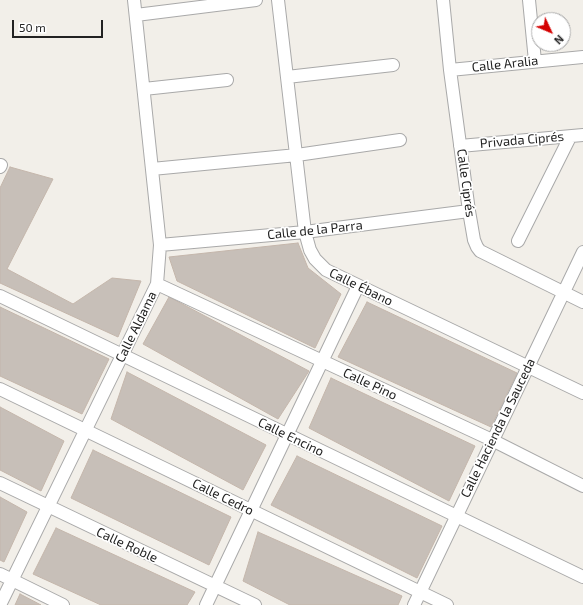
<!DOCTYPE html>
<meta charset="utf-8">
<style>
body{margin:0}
#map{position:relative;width:583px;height:605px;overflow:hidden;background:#f2efe9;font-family:"Exo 2",sans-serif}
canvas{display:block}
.north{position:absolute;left:531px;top:12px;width:40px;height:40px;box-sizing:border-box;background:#fff;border:1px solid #a7a7a7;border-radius:50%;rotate:134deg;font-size:11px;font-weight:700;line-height:16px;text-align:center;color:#222}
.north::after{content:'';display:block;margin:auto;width:14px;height:18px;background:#d40000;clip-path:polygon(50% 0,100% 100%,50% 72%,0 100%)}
.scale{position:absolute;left:12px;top:20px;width:91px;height:18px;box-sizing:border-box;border:2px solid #222;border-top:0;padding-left:5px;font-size:12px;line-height:14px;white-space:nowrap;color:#222;-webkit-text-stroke:3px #fff;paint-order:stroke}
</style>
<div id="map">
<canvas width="583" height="605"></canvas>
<div class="north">N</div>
<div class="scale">50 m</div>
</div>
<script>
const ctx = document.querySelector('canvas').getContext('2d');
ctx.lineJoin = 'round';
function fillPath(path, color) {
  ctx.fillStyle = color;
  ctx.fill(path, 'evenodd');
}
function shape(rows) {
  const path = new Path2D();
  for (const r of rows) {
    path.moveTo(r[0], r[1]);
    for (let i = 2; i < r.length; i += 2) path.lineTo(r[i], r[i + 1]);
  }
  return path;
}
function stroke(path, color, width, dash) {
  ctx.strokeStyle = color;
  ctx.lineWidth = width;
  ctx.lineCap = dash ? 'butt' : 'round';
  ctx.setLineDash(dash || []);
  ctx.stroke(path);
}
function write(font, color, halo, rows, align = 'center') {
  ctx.font = font + ' "Exo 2",sans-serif';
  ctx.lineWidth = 3.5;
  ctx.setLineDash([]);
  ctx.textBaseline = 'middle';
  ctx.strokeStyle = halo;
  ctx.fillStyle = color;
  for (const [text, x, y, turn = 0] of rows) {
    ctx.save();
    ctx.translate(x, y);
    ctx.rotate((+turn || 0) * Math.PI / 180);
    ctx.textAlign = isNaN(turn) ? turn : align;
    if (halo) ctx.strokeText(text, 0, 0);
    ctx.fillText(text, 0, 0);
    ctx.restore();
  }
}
const building = shape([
 [10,167,53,179,7,269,73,304,112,278,141,281,118,337,0,283,0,188,10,167],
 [298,243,308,268,341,294,315,348,177,281,169,257,298,243],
 [169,297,309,371,278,419,143,344,169,297],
 [367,302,517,373,491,427,338,357,367,302],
 [0,307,109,359,82,414,0,376,0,307],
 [127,372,266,445,243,490,111,419,127,372],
 [331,378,475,446,449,501,309,428,331,378],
 [0,407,64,441,41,491,0,470,0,407],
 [93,450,231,517,209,565,71,498,93,450],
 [297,456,442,526,417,578,271,505,297,456],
 [0,497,27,512,4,562,0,560,0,497],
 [56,528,195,592,187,605,101,605,33,574,56,528],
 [258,532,402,596,398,605,290,605,243,581,258,532],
 [20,594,41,605,15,605,20,594]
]);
fillPath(building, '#c7bfb8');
stroke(building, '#c4b6ab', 1);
const street = shape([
 [278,0,305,232,310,250,315,259,326,270,583,393],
 [443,0,450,70,469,211,474,240,477,247,480,251,583,302],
 [529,0,535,61],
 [136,15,256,0],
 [450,70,583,57],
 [287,77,393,65],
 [144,89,227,80],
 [460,146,583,135],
 [0,167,1,165],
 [152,169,297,155,400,140],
 [518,241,570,137],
 [160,245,305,232,469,211],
 [157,284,492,440,583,486],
 [0,296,583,577],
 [0,389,447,605],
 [0,483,255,605],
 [0,574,63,605],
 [0,605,157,284,160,245,134,0],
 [206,605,358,286],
 [414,605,583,252]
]);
stroke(street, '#a9a9a9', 14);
stroke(street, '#fff', 12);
write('13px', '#222', '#fff', [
 ["Calle Aralia",505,64,-6],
 ["Privada Ciprés",522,140,-5],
 ["Calle Ciprés",466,183,82],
 ["Calle de la Parra",315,230,-6],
 ["Calle Ébano",361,287,26],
 ["Calle Aldama",136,327,-64],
 ["Calle Pino",370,384,25],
 ["Calle Hacienda la Sauceda",498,428,-64],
 ["Calle Encino",291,437,26],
 ["Calle Cedro",223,497,26],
 ["Calle Roble",127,545,25]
]);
</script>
